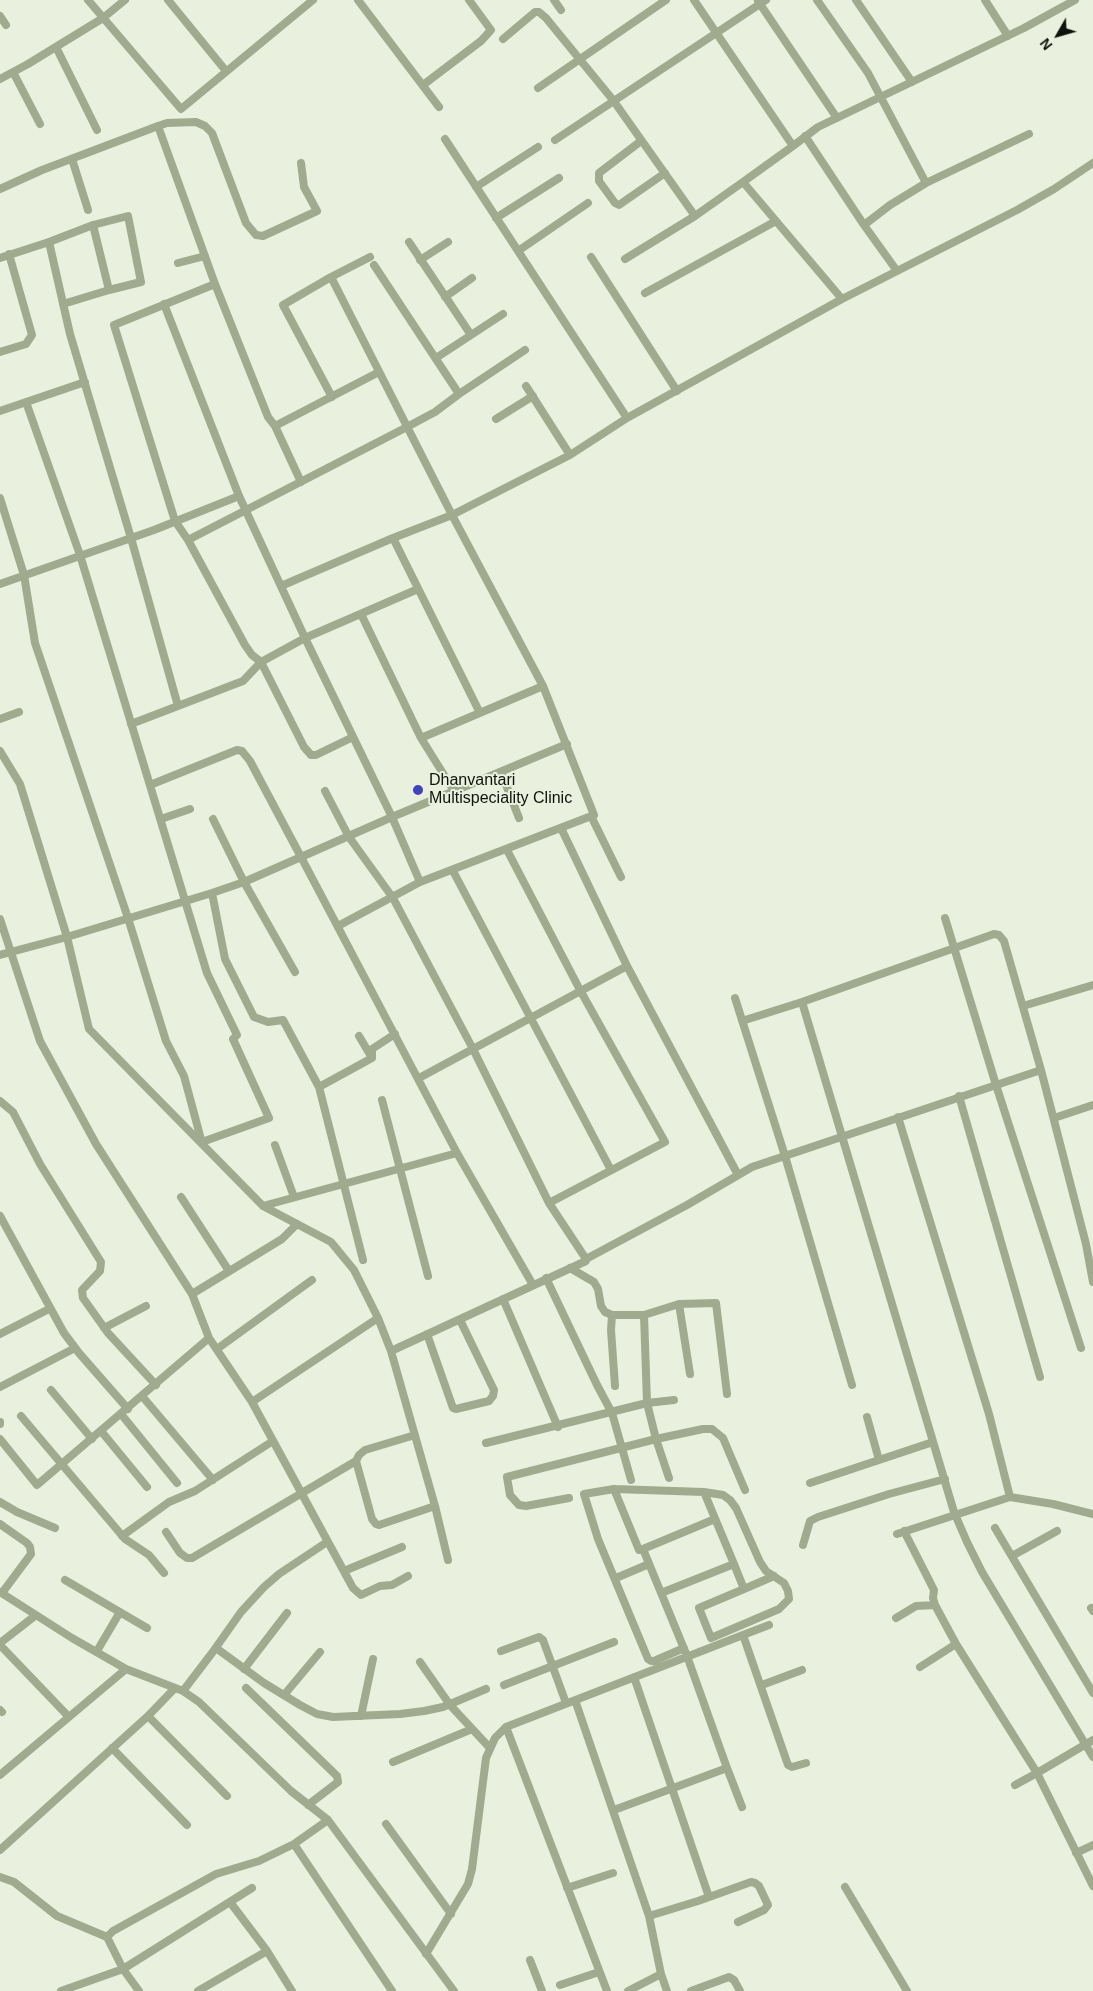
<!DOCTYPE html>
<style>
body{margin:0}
#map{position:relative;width:1093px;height:1991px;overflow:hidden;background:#e9f1de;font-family:Arial,sans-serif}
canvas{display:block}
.north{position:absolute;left:1033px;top:10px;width:50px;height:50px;-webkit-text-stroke:4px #e9f1de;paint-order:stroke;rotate:232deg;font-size:14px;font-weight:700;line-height:20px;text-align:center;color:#10120c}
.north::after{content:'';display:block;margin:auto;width:18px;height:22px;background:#10120c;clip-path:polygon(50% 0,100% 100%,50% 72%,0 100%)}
</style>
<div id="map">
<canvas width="1093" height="1991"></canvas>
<div class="north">N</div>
</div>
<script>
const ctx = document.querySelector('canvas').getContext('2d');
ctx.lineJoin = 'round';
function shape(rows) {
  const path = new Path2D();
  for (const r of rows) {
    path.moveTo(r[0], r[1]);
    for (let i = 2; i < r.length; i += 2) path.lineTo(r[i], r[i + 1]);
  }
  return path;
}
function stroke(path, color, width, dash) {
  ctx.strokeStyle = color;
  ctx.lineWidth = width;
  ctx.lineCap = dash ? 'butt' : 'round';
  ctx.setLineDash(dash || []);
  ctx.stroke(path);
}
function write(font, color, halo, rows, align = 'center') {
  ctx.font = font + ' Arial,sans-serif';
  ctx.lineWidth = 4;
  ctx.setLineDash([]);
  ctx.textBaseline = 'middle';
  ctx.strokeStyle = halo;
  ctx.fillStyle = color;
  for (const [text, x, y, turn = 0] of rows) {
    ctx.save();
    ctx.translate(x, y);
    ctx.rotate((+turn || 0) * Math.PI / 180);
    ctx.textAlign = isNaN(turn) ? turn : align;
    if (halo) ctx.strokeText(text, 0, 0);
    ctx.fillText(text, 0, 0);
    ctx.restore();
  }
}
stroke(shape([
 [88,0,181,109,313,0],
 [168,0,226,71],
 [358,0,439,107],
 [554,0,561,10],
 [817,0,868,73,926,183],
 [856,0,912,82],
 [985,0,1008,36],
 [758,1,837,118],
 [0,16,6,25],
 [503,39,535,12,539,12,546,18,613,100,695,216],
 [56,47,97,130],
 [13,72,40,124],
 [0,79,28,64,103,18,125,0],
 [423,85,481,41,491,30,469,0],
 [538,88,666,0],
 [158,126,215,284,268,417,275,426,301,482],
 [805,136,864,225,897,271],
 [445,139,627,418],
 [555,140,766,0],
 [641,141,599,173,599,181,615,203,619,205,665,173],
 [793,146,818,127,1024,28,1075,0],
 [72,159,88,210],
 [476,187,538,147],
 [0,189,42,170,158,126,167,123,196,122,205,126,212,133,246,223,256,235,263,236,317,211,304,187,301,163],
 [496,218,559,178],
 [864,225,890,205,926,183,1029,134],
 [49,242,70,334,131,538,178,706],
 [409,242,471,335],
 [518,251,588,203],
 [591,257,677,391],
 [0,258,49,242,93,225,128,216,141,282,109,290,93,225],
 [625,259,695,216,743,182],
 [420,260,448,242],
 [178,263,205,256],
 [331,277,452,515,543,686,594,815,420,882,338,926],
 [645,293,776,221],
 [445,297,472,278],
 [842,299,1017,210,1054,189,1093,163],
 [63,304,109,290],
 [164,304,239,496,305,638,392,817,420,882],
 [0,352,26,344,32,335,9,254],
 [436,358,503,314],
 [526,386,570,455],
 [459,394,525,350],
 [332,397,283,305,331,277,370,257],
 [26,402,80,555,207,973,237,1035,233,1039,269,1118,202,1142],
 [0,411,85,382],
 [496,419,533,396],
 [275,426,379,372],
 [0,498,24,575,35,643,128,918,166,1041,184,1076,202,1143],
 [393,538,480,713],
 [188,540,175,521,114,325,215,284],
 [0,584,154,530,239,496],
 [281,586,393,538,452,515,570,455,627,418,842,299,743,182,793,146,694,0],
 [361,614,421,738,454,791],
 [0,719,19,712],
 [131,724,243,681,261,662,252,655,245,645,188,540,407,427,435,412,459,394,374,265],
 [353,737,316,755,311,755,304,747,261,662,305,638,418,589],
 [421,738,543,686],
 [0,751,20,784,67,937,89,1029,263,1206,331,1242,354,1270,378,1318,391,1351,435,1506,448,1560],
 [501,772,519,818],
 [150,785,237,750,242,751,250,761,301,857,392,817,567,744],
 [325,791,349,837,393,898,473,1049,549,1203,586,1259],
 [591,816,621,877],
 [161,819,190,809],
 [507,850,580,990,665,1142,549,1203],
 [453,871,611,1170],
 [212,893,244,882,213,819],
 [945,918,996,1085,1081,1348],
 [0,919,40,1041,96,1144,192,1294,209,1338,252,1402,353,1588,361,1595,380,1586,392,1585,408,1576],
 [0,955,67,937,212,893,225,959,254,1017,268,1022,283,1020,319,1087,363,1260],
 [627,966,738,1175],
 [295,972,244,882,301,857,457,1153,533,1285],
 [735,998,785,1156,852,1385],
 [802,1002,954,1512,967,1542,982,1572,1093,1757],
 [1023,1006,1093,985],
 [742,1021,802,1002,994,934,999,935,1004,941,1041,1070],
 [359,1036,372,1058],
 [419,1078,627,966,561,828],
 [319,1087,372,1058,372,1049,395,1034],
 [959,1096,1040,1377],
 [382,1100,428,1276],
 [0,1101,13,1112,40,1164,101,1262,100,1271,82,1290,83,1298,108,1333,156,1385],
 [898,1117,989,1414,1010,1497],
 [1054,1118,1093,1105],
 [275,1145,294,1197],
 [181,1197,229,1271],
 [263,1206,457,1153],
 [0,1216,64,1333,79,1353,128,1409],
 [570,1268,594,1282,598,1289,601,1306,605,1312,612,1315,644,1315,679,1304,716,1303,727,1394],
 [546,1278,597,1385,612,1413,631,1480],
 [192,1294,282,1239,297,1224],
 [503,1299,558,1427],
 [679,1304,690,1374],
 [612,1315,611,1330,615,1386],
 [644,1315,647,1403,656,1439,669,1478],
 [104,1328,146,1306],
 [0,1334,49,1309],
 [427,1334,453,1408,456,1409,489,1401,493,1396,494,1390,460,1320],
 [217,1349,312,1280],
 [391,1351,586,1261,586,1259,687,1205,752,1167,1041,1070,1086,1244,1093,1282],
 [0,1387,75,1348],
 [51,1390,92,1439],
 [142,1396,213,1480],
 [252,1402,378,1318],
 [121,1414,177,1483],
 [21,1416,125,1539,149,1555,164,1573],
 [867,1417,879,1460],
 [0,1422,0,1424],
 [101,1431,147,1487],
 [415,1435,365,1450,359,1455,356,1461,372,1519,376,1524,379,1525,435,1506],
 [0,1439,37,1485,209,1338],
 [486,1443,647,1403,674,1400],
 [810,1483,933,1442],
 [614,1489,639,1550,643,1549,687,1656,727,1768,614,1810],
 [704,1492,723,1495,730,1500,736,1508,760,1562,766,1571,784,1583,788,1591,789,1599,779,1609,711,1638,699,1608,744,1589],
 [569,1498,526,1506,519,1505,510,1495,507,1477,656,1439,703,1429,712,1429,723,1438,745,1490],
 [0,1502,17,1512,55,1528],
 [0,1524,27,1543,30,1547,31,1554,2,1593],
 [995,1528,1093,1693],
 [904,1531,934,1590,933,1598,935,1605],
 [166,1532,180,1553,187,1558,192,1558,356,1461],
 [897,1534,1010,1497,1053,1504,1093,1514],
 [122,1536,169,1502,195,1491,273,1441],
 [803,1545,810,1521,818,1517,889,1494,945,1479],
 [643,1549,715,1519],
 [1012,1556,1057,1531],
 [344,1571,402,1547],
 [616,1578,649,1564],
 [65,1580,147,1628],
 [0,1592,72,1638,126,1669,183,1691,199,1702,291,1791,328,1820,454,1991],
 [661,1593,734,1564,744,1589,774,1576],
 [1091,1608,1093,1611],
 [896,1618,916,1606,935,1605,956,1644,1037,1773,1015,1785],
 [743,1635,769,1625],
 [0,1643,36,1615],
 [0,1645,68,1716],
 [216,1648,264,1683,300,1705,317,1714,333,1717,400,1714,424,1711,443,1707,486,1689],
 [684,1648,654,1661,651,1661,648,1659,598,1539,584,1494,614,1489,704,1492,734,1564],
 [97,1651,120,1612],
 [501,1651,539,1637,543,1640,566,1703],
 [420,1662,450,1705,489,1747],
 [920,1667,956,1644],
 [244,1669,287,1613],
 [634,1677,709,1897],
 [504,1685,614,1642],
 [762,1685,802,1670],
 [246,1688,337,1776,338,1782,308,1805],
 [183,1691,212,1653,241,1612,264,1587,279,1574,327,1542],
 [284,1695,320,1652],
 [575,1700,649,1916,661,1974,667,1991],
 [0,1710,2,1712],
 [148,1716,227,1796],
 [361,1716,373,1659],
 [506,1727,607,1991],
 [1093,1740,1037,1773,1093,1886],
 [112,1748,187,1825],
 [393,1762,472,1729],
 [727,1768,742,1807],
 [0,1775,126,1669],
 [386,1824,451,1914],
 [294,1844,392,1991],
 [0,1850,148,1716,175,1688],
 [1076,1853,1093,1845],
 [0,1877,14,1882,57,1916,107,1937],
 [845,1887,907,1991],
 [567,1888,613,1873],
 [230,1902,267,1951,292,1991],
 [649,1916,698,1901,751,1882,755,1883,759,1886,768,1905,764,1910,738,1922],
 [426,1954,468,1884,472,1869,486,1758,495,1738,506,1727,743,1635,788,1765,792,1767,806,1763],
 [530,1960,542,1991],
 [560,1985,599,1972],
 [61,1991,123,1969,107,1937,113,1931,216,1874,259,1861,294,1844,328,1820],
 [139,1991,123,1969,252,1888],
 [198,1991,267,1951],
 [628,1991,661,1974],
 [691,1991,729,1977,734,1980,740,1991]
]), '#9faa8f', 8);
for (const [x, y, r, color] of [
 [418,790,6,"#4044b9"]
]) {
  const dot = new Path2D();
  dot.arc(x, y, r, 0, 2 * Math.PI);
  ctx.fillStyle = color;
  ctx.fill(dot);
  stroke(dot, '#e9f1de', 2);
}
write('16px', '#10120c', '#e9f1de', [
 ["Dhanvantari",429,781],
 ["Multispeciality Clinic",429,799]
], 'left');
</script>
